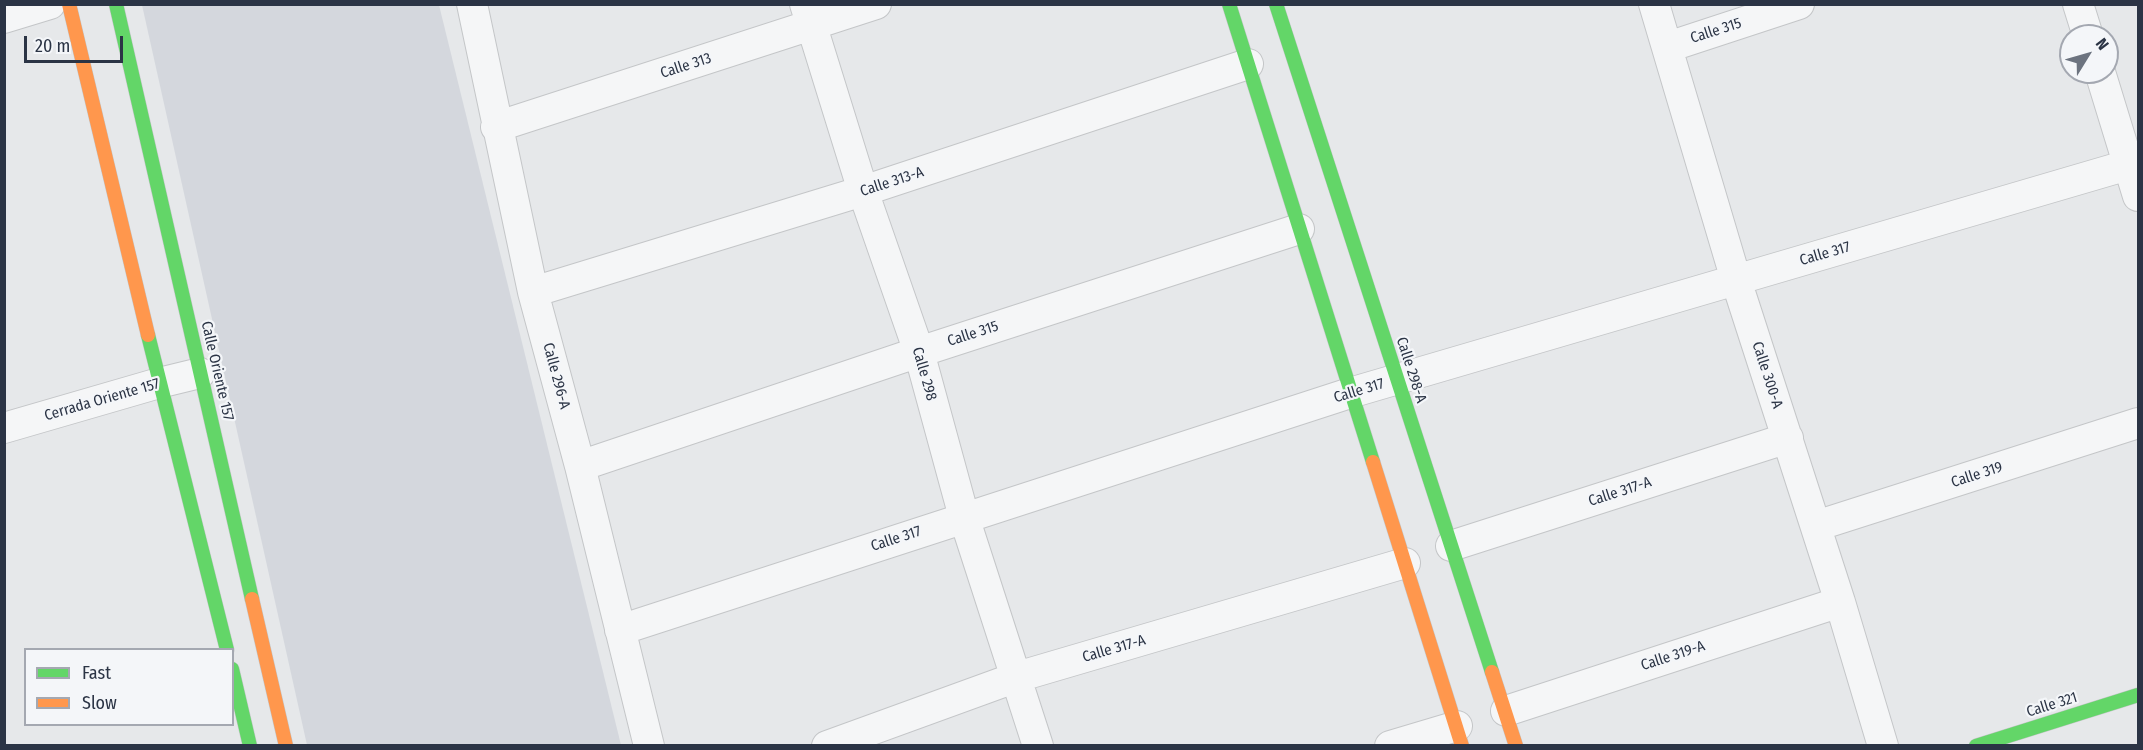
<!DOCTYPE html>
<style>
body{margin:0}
#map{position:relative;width:2143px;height:750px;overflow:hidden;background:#e6e8ea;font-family:"Fira Sans Condensed",sans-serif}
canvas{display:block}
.frame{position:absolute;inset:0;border:6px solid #2b3445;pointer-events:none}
.legend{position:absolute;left:24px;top:648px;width:210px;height:78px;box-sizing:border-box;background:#f4f6f9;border:2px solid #a4a8b1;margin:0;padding:8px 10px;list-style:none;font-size:18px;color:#2b3445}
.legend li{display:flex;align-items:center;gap:12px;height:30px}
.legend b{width:30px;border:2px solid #a4a8b1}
.north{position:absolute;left:2059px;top:24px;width:60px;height:60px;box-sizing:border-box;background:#f4f6f9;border:2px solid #a4a8b1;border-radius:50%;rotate:53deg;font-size:16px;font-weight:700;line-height:24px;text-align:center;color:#2b3445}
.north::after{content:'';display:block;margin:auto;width:21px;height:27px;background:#6c737f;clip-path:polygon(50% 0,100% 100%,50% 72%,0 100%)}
.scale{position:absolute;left:24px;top:36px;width:99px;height:27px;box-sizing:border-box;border:3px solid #2b3445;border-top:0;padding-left:8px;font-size:18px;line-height:21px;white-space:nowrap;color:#2b3445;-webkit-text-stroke:4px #f4f6f9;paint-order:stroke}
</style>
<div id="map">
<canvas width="2143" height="750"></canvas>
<div class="frame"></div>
<ul class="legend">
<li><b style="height:8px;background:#63d668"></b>Fast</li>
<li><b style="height:8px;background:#ff974d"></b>Slow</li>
</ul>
<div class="north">N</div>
<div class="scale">20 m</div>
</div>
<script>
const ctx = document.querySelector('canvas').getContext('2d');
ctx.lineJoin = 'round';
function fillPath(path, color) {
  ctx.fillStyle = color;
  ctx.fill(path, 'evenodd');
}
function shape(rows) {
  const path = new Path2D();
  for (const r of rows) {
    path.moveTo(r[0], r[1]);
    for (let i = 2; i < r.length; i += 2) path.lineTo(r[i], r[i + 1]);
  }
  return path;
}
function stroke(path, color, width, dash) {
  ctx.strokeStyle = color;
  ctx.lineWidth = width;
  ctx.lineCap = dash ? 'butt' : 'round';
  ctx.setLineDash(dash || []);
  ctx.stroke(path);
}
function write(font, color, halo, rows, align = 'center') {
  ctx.font = font + ' "Fira Sans Condensed",sans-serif';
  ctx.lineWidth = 4.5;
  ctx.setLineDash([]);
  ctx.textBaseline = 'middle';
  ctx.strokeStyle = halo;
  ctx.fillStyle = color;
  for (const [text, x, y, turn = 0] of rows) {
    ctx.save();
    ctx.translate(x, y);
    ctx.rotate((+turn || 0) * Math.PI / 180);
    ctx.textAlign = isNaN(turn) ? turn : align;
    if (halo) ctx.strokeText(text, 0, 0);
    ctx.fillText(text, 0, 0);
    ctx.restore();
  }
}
fillPath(shape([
 [142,5,439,5,621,745,307,745]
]), '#d4d7dd');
const street = shape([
 [472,4,533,292,580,466,649,746],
 [805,4,863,191,919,352,964,517,1038,746],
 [1654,4,1736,280,1840,602,1883,746],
 [2078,4,2088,36],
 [4,18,50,4],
 [1668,47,1799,4],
 [2100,72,2138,196],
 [496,127,876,4],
 [533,292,863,191,1248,64],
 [4,428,159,383,200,373],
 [580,466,919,352,1299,229],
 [1816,526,2138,423],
 [1451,546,1788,438],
 [620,630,1350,393,2138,162],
 [1506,711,1840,602],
 [827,746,1017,677,1405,563],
 [1390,746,1457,726]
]);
const fast = shape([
 [116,4,252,599],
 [1229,4,1373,462],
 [1276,4,1492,672],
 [148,335,227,650],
 [232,669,250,746],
 [1976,746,2138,695]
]);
const slow = shape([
 [69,4,148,335],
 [1373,462,1462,746],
 [252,599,286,746],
 [1492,672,1516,746]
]);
stroke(street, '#c4c6c8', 32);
stroke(fast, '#c4c6c8', 15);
stroke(slow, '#c4c6c8', 15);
stroke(street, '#f5f6f7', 30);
stroke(fast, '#63d668', 14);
stroke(slow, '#ff974d', 14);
write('15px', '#2b3445', '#f4f6f9', [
 ["Calle 315",1716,31,-18],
 ["Calle 313",686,66,-18],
 ["Calle 313-A",892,182,-18],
 ["Calle 317",1825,254,-16],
 ["Calle 315",973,334,-18],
 ["Calle 298-A",1411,370,72],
 ["Calle Oriente 157",217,371,77],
 ["Calle 298",924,374,74],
 ["Calle 300-A",1767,375,72],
 ["Calle 296-A",556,376,75],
 ["Calle 317",1359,391,-17],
 ["Cerrada Oriente 157",102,400,-16],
 ["Calle 319",1977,475,-18],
 ["Calle 317-A",1620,492,-18],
 ["Calle 317",896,539,-18],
 ["Calle 317-A",1114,649,-16],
 ["Calle 319-A",1673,656,-18],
 ["Calle 321",2052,705,-17]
]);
</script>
